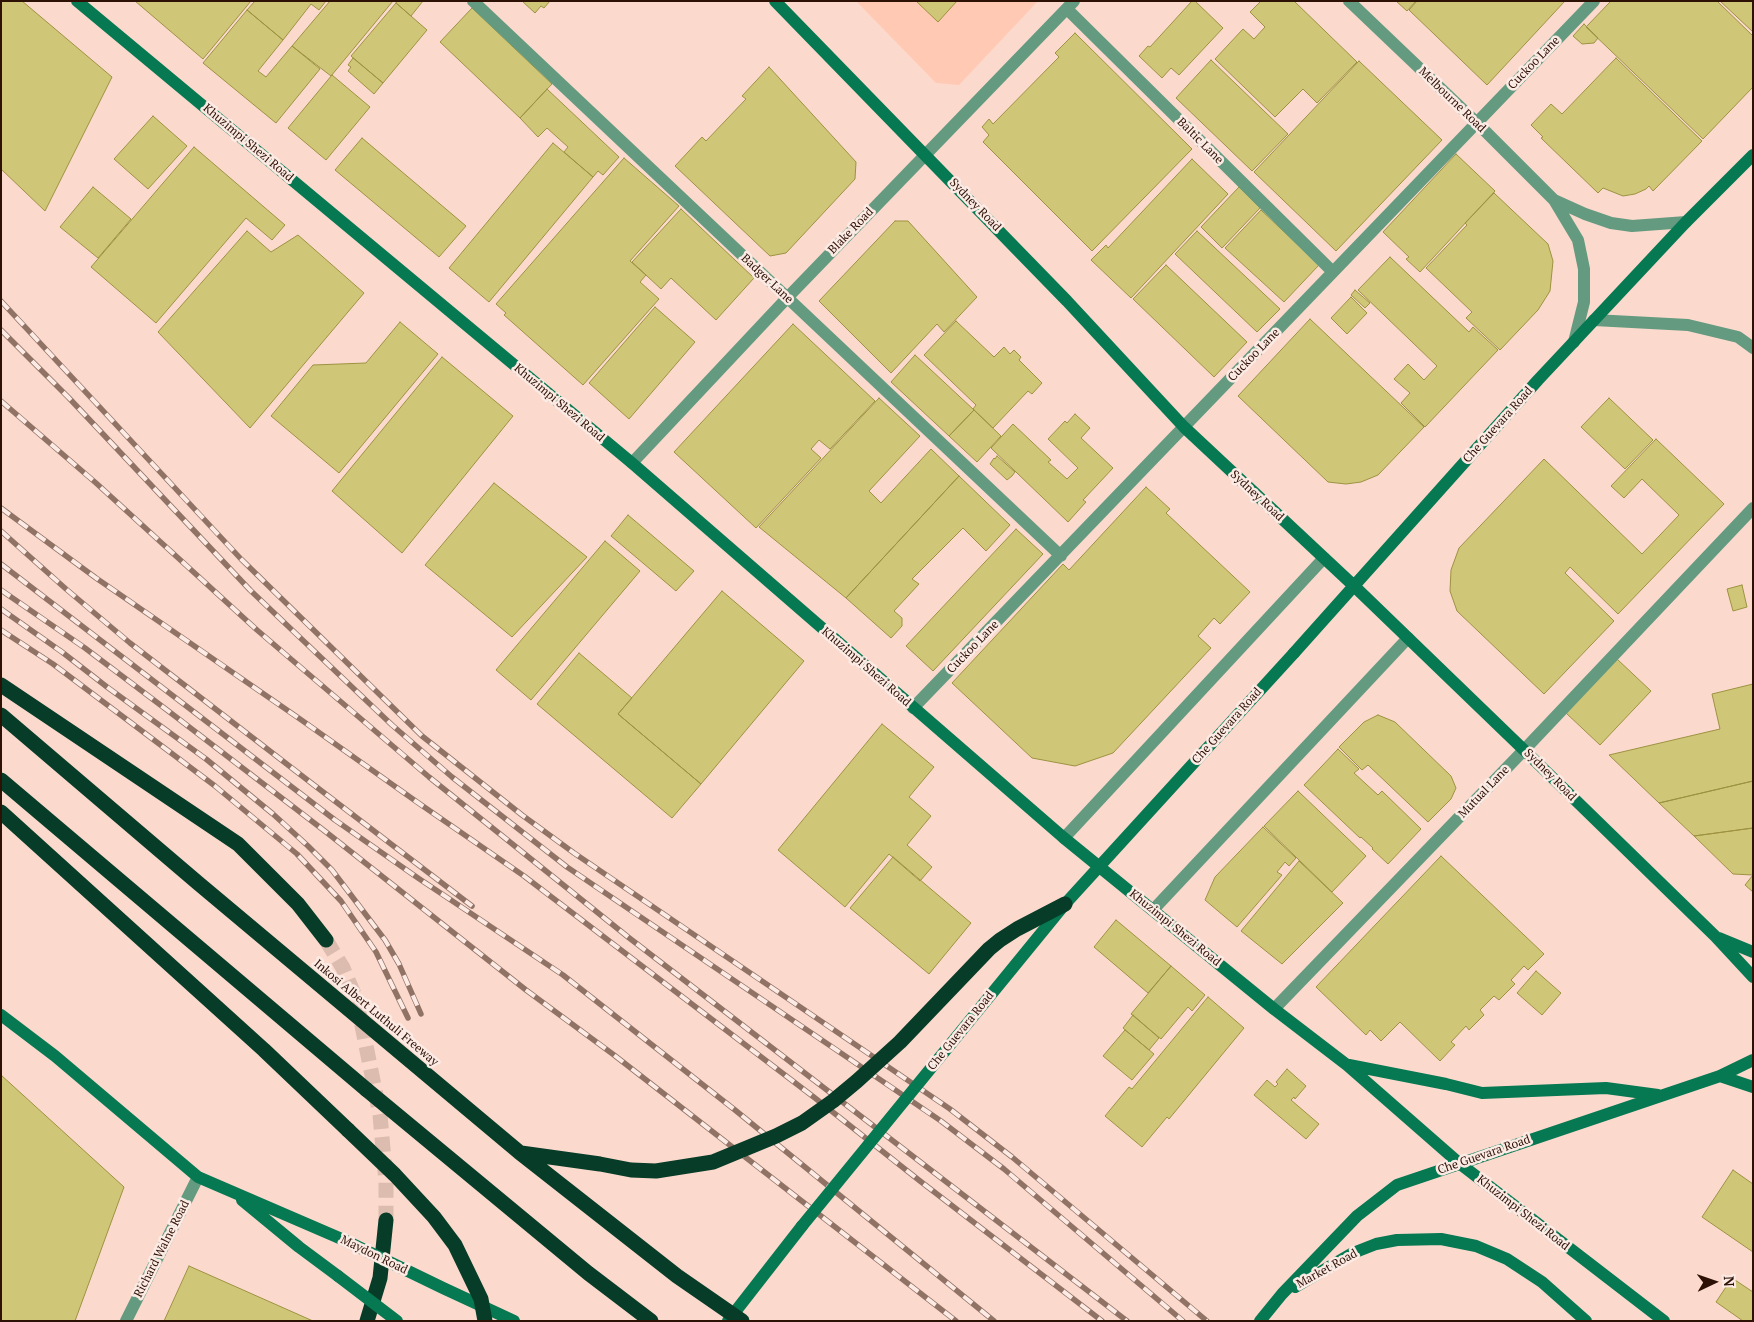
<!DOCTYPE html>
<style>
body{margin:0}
#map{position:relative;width:1754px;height:1322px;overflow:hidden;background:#fbdacd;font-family:"PT Serif",serif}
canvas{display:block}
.frame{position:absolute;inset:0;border:2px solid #2d1105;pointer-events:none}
.north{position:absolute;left:1689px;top:1257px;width:50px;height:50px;-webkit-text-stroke:4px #fcebe5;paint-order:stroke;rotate:87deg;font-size:14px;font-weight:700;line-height:20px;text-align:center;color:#2d1105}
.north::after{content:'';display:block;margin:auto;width:18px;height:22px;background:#2d1105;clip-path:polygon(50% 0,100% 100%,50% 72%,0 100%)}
</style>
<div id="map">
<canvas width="1754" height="1322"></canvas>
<div class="frame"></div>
<div class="north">N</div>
</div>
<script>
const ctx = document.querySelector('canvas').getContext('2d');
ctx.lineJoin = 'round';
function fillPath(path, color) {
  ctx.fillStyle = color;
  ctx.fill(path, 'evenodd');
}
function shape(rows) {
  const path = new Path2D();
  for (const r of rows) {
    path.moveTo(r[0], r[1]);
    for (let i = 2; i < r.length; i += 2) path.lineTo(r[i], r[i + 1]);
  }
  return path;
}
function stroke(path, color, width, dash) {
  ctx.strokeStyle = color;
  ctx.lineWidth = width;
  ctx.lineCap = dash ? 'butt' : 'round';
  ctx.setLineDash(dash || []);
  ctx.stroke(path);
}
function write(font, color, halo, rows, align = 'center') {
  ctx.font = font + ' "PT Serif",serif';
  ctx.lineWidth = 5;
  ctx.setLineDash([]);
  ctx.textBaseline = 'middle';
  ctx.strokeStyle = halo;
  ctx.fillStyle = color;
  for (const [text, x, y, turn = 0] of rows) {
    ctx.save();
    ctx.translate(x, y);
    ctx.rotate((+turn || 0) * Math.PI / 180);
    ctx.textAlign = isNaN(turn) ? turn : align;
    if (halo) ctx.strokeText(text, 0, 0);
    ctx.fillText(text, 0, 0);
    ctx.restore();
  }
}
fillPath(shape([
 [856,1,1038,1,959,85,936,83]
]), '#ffc9b4');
const building = shape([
 [1,1,22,1,112,77,45,211,1,169,1,1],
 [135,1,251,1,203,59,135,1],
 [255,1,326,1,319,10,311,4,283,40,247,10,255,1],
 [330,1,393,1,331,76,292,46,330,1],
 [397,1,423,1,411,16,396,3,397,1],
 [522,1,550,1,544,8,541,6,535,13,522,1],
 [916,1,957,1,938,22,916,1],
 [1192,1,1195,1,1223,28,1179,75,1171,68,1162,78,1139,56,1148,46,1150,47,1192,1],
 [1261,1,1294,1,1357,62,1317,103,1303,89,1275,117,1215,59,1243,29,1254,39,1265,27,1250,12,1261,1],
 [1396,1,1416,1,1407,11,1396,1],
 [1417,1,1565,1,1487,85,1409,10,1417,1],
 [1611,1,1717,1,1753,36,1753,87,1703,139,1586,27,1611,1],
 [1720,1,1753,1,1753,32,1720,1],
 [396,3,427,30,383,83,351,56,396,3],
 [472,8,552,84,520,118,440,42,472,8],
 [247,10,283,40,258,71,266,77,292,46,320,69,276,123,203,63,247,10],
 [1584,24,1598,38,1594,43,1582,44,1573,36,1584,24],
 [1075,33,1192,149,1092,251,983,142,989,135,982,127,989,119,993,124,1059,57,1055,53,1075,33],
 [353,58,383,83,374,94,348,71,351,67,348,65,353,58],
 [1616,58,1702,141,1653,191,1649,186,1646,189,1635,194,1623,196,1603,188,1598,193,1541,138,1543,137,1531,125,1551,104,1562,114,1616,58],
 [1211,60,1288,134,1252,171,1176,98,1211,60],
 [1359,61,1442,140,1336,251,1254,172,1359,61],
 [769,67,856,162,855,179,786,253,770,256,675,166,702,137,706,141,746,99,742,96,769,67],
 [332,75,370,107,326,160,288,128,332,75],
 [547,89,619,157,603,175,598,171,593,177,564,152,568,147,547,128,538,137,520,118,547,89],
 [153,116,187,146,148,189,114,159,153,116],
 [362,138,466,226,439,257,335,170,362,138],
 [553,143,593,177,489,302,449,268,553,143],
 [194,147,285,225,272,240,246,218,156,323,91,267,194,147],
 [1456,154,1495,191,1420,272,1406,259,1409,257,1383,232,1456,154],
 [624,158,679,206,630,261,646,275,640,282,659,299,583,385,504,315,506,313,496,304,624,158],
 [1192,159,1228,194,1131,298,1091,260,1106,245,1108,248,1192,159],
 [93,187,131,219,98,258,60,227,93,187],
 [1239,187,1260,208,1222,248,1201,227,1239,187],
 [1494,193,1548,244,1553,261,1550,291,1538,310,1500,350,1466,318,1472,312,1426,268,1467,225,1465,223,1494,193],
 [681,209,754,278,716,320,671,278,661,289,632,262,681,209],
 [1261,210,1319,265,1284,302,1225,248,1261,210],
 [895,221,908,221,977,297,944,332,937,324,891,373,819,301,895,221],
 [247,231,271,252,298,235,364,293,250,428,158,332,247,231],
 [1197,231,1280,309,1257,332,1175,254,1197,231],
 [1390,257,1469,332,1473,327,1498,350,1425,427,1401,403,1410,393,1394,379,1408,364,1424,380,1437,366,1358,290,1390,257],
 [1166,265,1247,342,1214,377,1133,299,1166,265],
 [1355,290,1370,303,1365,308,1351,295,1355,290],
 [1351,297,1367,313,1347,334,1331,318,1351,297],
 [655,307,695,342,629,419,589,383,655,307],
 [1310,319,1424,427,1378,475,1361,482,1346,484,1328,482,1238,396,1310,319],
 [956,321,994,357,1004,347,1010,354,1014,350,1021,357,1019,360,1042,383,1032,394,1028,391,993,428,973,409,976,405,924,355,956,321],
 [400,322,438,354,339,473,271,416,313,365,366,363,400,322],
 [793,324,875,401,830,449,819,440,811,449,821,458,756,528,674,452,793,324],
 [915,355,974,410,949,436,891,382,915,355],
 [442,357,513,416,402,553,332,491,442,357],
 [879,398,920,436,869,491,881,503,931,449,959,476,846,598,759,527,879,398],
 [1609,398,1653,440,1625,469,1581,427,1609,398],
 [974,410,1001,436,977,462,949,436,974,410],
 [1075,414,1090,428,1081,438,1113,468,1083,500,1086,502,1068,522,991,448,1013,424,1051,460,1048,462,1067,479,1078,468,1048,439,1065,421,1067,423,1075,414],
 [1656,439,1724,504,1618,614,1570,567,1565,573,1614,621,1544,694,1457,611,1450,591,1451,570,1459,548,1544,459,1642,554,1679,515,1642,479,1624,498,1611,486,1656,439],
 [997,456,1015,472,1012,476,1007,480,990,464,994,458,995,459,997,456],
 [959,476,1010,525,986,551,963,528,912,579,919,584,894,611,902,618,902,626,891,638,846,598,959,476],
 [494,483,587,557,512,637,425,565,494,483],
 [1146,487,1170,509,1166,513,1250,592,1220,624,1214,618,1198,636,1211,648,1113,753,1075,766,1032,758,952,683,1063,564,1069,570,1146,487],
 [628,515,694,571,676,591,611,536,628,515],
 [1016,529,1043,554,933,671,906,646,1016,529],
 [605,541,640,571,531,700,496,670,605,541],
 [1742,585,1747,607,1733,611,1727,589,1742,585],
 [722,591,804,661,701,784,618,714,722,591],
 [579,653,632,698,618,714,701,784,672,818,537,704,579,653],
 [1617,659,1651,691,1600,745,1566,713,1617,659],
 [1753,684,1753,781,1659,803,1609,755,1720,729,1712,694,1753,684],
 [1378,715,1395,722,1451,776,1456,788,1451,799,1428,822,1368,765,1362,770,1339,747,1364,722,1378,715],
 [882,724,934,767,909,797,931,816,907,845,932,867,920,881,889,854,845,907,778,850,882,724],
 [1338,749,1359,769,1354,773,1378,795,1382,791,1421,829,1388,864,1372,849,1373,848,1361,837,1360,838,1304,785,1338,749],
 [1753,781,1753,828,1694,836,1659,803,1753,781],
 [1298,791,1366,856,1332,892,1264,826,1298,791],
 [1263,827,1296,858,1289,866,1285,862,1277,872,1282,875,1237,927,1205,900,1215,877,1263,827],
 [1753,828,1753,875,1733,874,1694,836,1753,828],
 [1441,856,1544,954,1528,970,1524,966,1511,980,1515,984,1499,1000,1494,996,1480,1010,1484,1015,1469,1030,1466,1026,1451,1042,1455,1045,1440,1061,1400,1022,1381,1041,1370,1030,1366,1035,1316,987,1441,856],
 [893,857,971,923,929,974,850,908,893,857],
 [1299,861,1343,903,1282,964,1241,931,1299,861],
 [1753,875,1753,892,1745,885,1753,875],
 [1116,920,1171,966,1148,993,1094,947,1116,920],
 [1171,966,1205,995,1192,1011,1188,1007,1161,1039,1131,1014,1171,966],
 [1536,971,1561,993,1542,1015,1517,993,1536,971],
 [1208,997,1244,1028,1169,1119,1167,1117,1142,1147,1105,1116,1129,1087,1132,1089,1208,997],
 [1133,1015,1159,1038,1149,1050,1123,1028,1133,1015],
 [1125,1030,1154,1054,1132,1080,1103,1056,1125,1030],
 [1287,1069,1306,1086,1295,1099,1294,1097,1291,1100,1319,1124,1306,1139,1254,1095,1267,1080,1275,1087,1278,1084,1276,1082,1287,1069],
 [1,1075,124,1187,75,1321,1,1321,1,1075],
 [1733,1170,1753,1184,1753,1252,1702,1217,1733,1170],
 [189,1266,313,1321,164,1321,189,1266],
 [1732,1278,1753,1292,1753,1321,1743,1321,1716,1302,1732,1278]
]);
fillPath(building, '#d0c677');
stroke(building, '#9c9241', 1);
stroke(shape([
 [326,940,343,968,357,1001,380,1115,386,1182,386,1220]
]), '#dcbcaf', 15, [15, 8]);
stroke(shape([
 [473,1,1061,556],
 [1349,1,1477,123,1554,200,1578,240,1584,269,1584,302,1574,342],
 [1067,9,1333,272],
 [1554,200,1585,214,1611,223,1632,226,1686,222],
 [1594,320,1688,325,1738,337,1753,348],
 [632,463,787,298,1074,1],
 [913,708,1594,1],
 [1064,838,1324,558],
 [1153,910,1408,638],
 [1274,1009,1524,750,1753,508],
 [126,1321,198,1177]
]), '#649b80', 12);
stroke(shape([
 [77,1,632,463,1064,838,1274,1009,1347,1065,1459,1163,1664,1321],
 [775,1,1067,301,1184,427,1353,585,1524,750,1715,936,1753,977],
 [1294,653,1538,380,1686,222,1753,155],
 [1719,938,1753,952],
 [1,1015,55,1056,198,1177,344,1240],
 [1349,1065,1446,1084,1482,1093,1606,1088,1658,1095],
 [1720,1076,1753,1087],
 [242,1200,299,1247,338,1276],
 [1295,1287,1353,1253,1376,1244,1397,1240,1441,1239,1476,1246,1507,1259,1542,1282,1586,1321],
 [728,1321,802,1226],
 [1260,1321,1282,1294,1357,1216,1397,1185,1720,1076,1753,1060]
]), '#067852', 12);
stroke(shape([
 [1,685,238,844,298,904,326,940],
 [1,780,367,1090],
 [1,812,264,1050,348,1130],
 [367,1321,380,1278,386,1220]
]), '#073c28', 15);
const rail = shape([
 [1,301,241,559,422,736,522,815,574,853,950,1109,1012,1157,1207,1321],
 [1,330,69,398,250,590,392,725,452,777,567,867,941,1121,1004,1169,1183,1321],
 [1,401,96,483,257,630,429,777,628,937,1127,1321],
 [1,508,96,578,300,719,417,802,524,876,815,1098,920,1181,1102,1321],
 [1,531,66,589,130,643,310,782,472,906],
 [1,564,335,820,418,878,563,975,735,1110,994,1321],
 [1,590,85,648,167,710,326,832,526,990,614,1055,956,1321],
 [1,609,62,652,107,687,206,759,273,814,308,846,332,870,385,940,399,964,421,1014],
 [1,630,53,664,215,786,297,854,341,901,376,952,408,1018]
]);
stroke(rail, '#917366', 5.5);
stroke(rail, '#fcebe5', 4, [11]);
stroke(shape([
 [802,1226,1065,904,1294,653],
 [344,1240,443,1288,514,1321],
 [338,1276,397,1321]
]), '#067852', 12);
stroke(shape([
 [1,715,198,883,519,1152,677,1276,742,1321],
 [367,1090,588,1273,651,1321],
 [348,1130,395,1175,434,1217,455,1245,481,1299,485,1321],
 [521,1153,600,1164,631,1170,656,1171,713,1162,776,1136,802,1123,833,1101,857,1081,900,1042,989,949,1000,940,1017,929,1065,904]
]), '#073c28', 15);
write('12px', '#2d1105', '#fcebe5', [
 ["Cuckoo Lane",1534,63,-46],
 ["Melbourne Road",1452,100,44],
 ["Baltic Lane",1200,141,45],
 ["Khuzimpi Shezi Road",248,143,40],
 ["Sydney Road",975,205,46],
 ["Blake Road",851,231,-46],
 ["Badger Lane",767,279,43],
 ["Cuckoo Lane",1254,355,-46],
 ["Khuzimpi Shezi Road",559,403,40],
 ["Che Guevara Road",1498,425,-48],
 ["Sydney Road",1257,496,43],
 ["Cuckoo Lane",973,647,-46],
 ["Khuzimpi Shezi Road",866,667,41],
 ["Che Guevara Road",1227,726,-48],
 ["Sydney Road",1550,775,45],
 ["Mutual Lane",1484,792,-46],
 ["Khuzimpi Shezi Road",1175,928,39],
 ["Inkosi Albert Luthuli Freeway",376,1013,40],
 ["Che Guevara Road",961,1031,-51],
 ["Che Guevara Road",1484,1155,-19],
 ["Khuzimpi Shezi Road",1523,1213,38],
 ["Richard Walne Road",162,1249,-63],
 ["Maydon Road",374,1255,26],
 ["Market Road",1327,1269,-29]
]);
</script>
